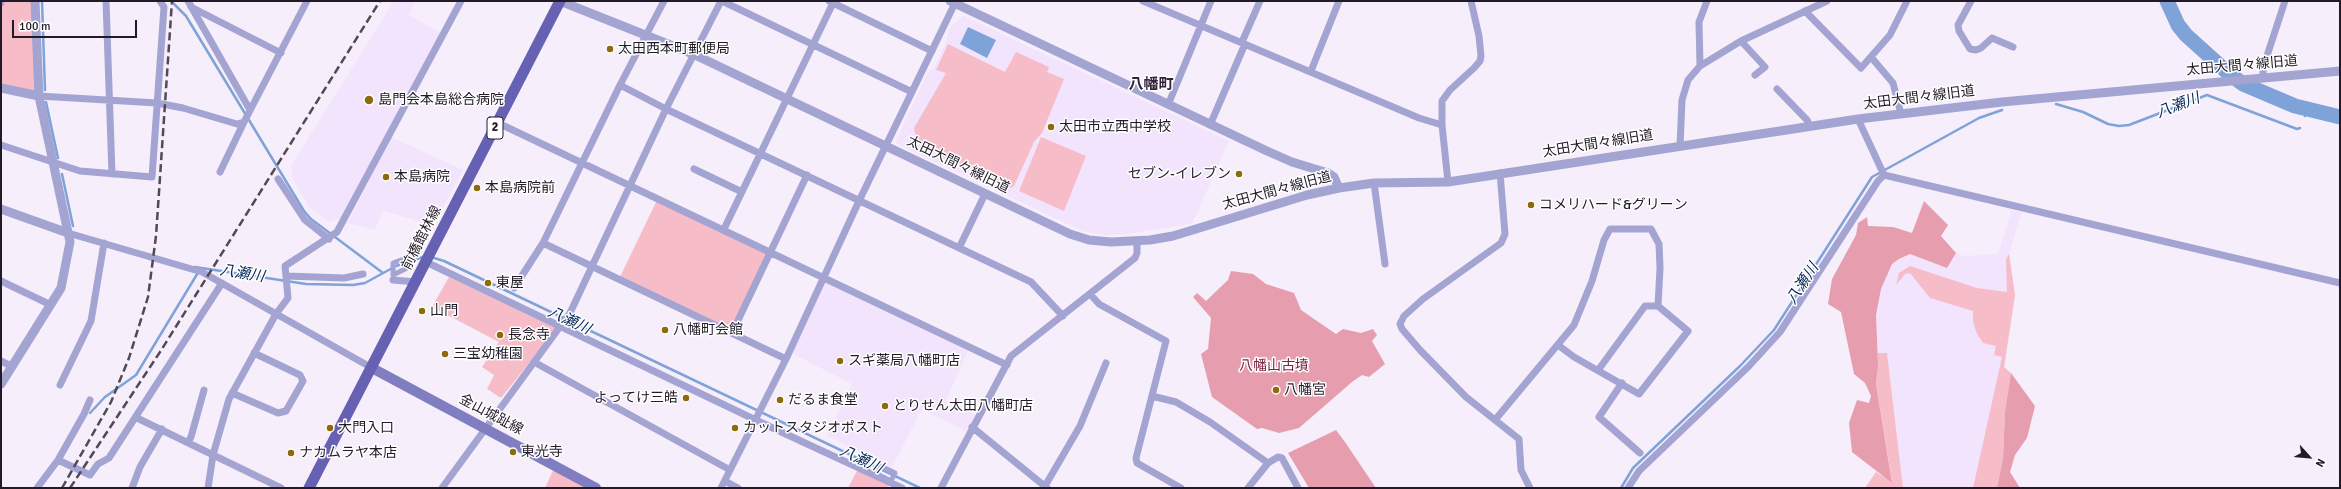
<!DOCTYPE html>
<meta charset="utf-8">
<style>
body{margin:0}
#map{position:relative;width:2341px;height:489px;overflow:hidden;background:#f6eefb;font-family:Signika,sans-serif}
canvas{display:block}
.frame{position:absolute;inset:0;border:2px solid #221b27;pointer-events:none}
.north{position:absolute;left:2289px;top:437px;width:40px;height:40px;-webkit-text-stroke:3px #fff;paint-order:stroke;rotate:117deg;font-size:11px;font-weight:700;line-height:16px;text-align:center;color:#221b27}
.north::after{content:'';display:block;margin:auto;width:14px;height:18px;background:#221b27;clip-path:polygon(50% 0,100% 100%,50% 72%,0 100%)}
.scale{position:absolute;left:12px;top:20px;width:125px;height:18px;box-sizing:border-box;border:2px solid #221b27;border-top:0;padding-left:5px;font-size:12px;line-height:14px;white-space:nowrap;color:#221b27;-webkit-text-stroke:3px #fff;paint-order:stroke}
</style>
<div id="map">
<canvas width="2341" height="489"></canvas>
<div class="frame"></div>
<div class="north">N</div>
<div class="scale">100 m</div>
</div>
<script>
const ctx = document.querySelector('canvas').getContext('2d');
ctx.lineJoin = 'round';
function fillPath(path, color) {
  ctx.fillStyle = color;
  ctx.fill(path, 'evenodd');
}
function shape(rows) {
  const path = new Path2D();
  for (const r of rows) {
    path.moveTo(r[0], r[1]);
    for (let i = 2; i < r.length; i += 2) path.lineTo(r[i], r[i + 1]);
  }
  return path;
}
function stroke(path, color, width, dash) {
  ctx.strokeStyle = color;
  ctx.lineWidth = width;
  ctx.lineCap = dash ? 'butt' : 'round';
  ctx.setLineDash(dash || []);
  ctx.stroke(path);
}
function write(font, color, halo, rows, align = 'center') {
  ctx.font = font + ' Signika,"Noto Sans JP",sans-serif';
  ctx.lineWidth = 3;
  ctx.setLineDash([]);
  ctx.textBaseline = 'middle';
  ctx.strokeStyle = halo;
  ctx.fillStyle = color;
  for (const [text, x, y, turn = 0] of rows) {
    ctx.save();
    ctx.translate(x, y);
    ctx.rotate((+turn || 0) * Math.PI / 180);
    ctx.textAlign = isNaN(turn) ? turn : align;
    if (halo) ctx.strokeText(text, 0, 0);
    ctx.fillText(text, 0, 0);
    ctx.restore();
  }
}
fillPath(shape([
 [394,1,415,2,409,15,441,33,341,218,329,222,309,207,293,180,291,166],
 [964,16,1229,141,1192,224,1126,234,1105,235,1082,231,897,144,896,141,927,74,935,66,946,42,950,27],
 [391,137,463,170,433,225,383,211,375,230,348,223],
 [2010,210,2022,212,2009,254,2015,295,2004,372,1980,488,1893,488,1878,364,1876,315,1881,289,1892,264,1910,254,1947,267,1956,253,1964,256,1998,254,2011,213],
 [823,276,970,347,946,400,978,416,969,433,922,409,892,467,827,436,852,384,789,352]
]), '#f2e4fc');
fillPath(shape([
 [1,1,35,1,39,96,1,88],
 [948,44,1005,72,1016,52,1049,67,1047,72,1064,79,1042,133,1034,142,1014,186,1011,188,938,155,939,152,917,142,914,128,946,73,936,70],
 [1041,137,1086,156,1064,211,1019,191],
 [658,198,771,251,732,333,619,279],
 [2009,254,2015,295,2004,367,2011,373,2005,411,2003,458,1997,488,1973,488,2002,357,1994,355,1996,346,1983,343,1977,334,1973,322,1973,311,1930,298,1910,273,1905,274,1896,285,1899,273,1910,266,1977,288,2007,292,2006,259],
 [449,277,557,328,501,398,487,389,494,375,482,367,499,342,432,307],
 [1878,353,1887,353,1903,488,1865,488,1876,472,1892,482,1876,384],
 [555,466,589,488,545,488],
 [859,467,890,482,888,488,848,488]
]), '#f6bdc9');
fillPath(shape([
 [1924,201,1948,225,1941,236,1956,253,1947,268,1910,254,1899,259,1892,264,1881,289,1876,315,1878,364,1876,384,1892,483,1852,452,1849,423,1857,400,1869,403,1871,396,1865,383,1854,374,1841,312,1828,304,1832,279,1856,235,1858,223,1867,217,1868,226,1893,227,1912,233],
 [1231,271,1253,274,1266,284,1294,293,1301,310,1336,334,1343,329,1361,333,1373,329,1377,335,1372,341,1385,364,1369,377,1362,375,1352,382,1299,428,1279,433,1262,428,1257,429,1212,397,1201,354,1208,349,1211,318,1193,297,1197,293,1206,301,1228,280],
 [2011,373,2035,406,2027,438,2015,455,2010,472,2020,488,1997,488,2003,458,2005,411],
 [1336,430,1345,442,1376,488,1309,488,1288,453]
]), '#e69eae');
fillPath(shape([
 [968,27,996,40,987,58,960,44]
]), '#7fa3d8');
stroke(shape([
 [42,1,45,90],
 [171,1,186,16,304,211,311,219,383,273],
 [46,102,58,158],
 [2056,104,2083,112,2108,124,2119,126,2129,125,2207,95,2297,129,2300,128],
 [2305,116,2308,109],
 [62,174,73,226],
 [431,257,444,261,920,488],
 [195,267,306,284,353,285,365,283,396,266,423,257],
 [90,413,105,397,136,375,199,271],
 [1621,488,1633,468,1740,366,1774,330,1872,177,1979,118,2002,110]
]), '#7fa3d8', 2.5);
stroke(shape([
 [2167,1,2178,25,2186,35,2227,72,2243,84,2295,106,2340,117]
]), '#7fa3d8', 15);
stroke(shape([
 [415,255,409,267,393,275,393,263,415,255],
 [881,466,895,473,891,481,877,474,881,466]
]), '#a4a4d2', 5);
stroke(shape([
 [106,1,112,174],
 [188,1,250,110],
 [722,1,912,92],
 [829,1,932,51],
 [1143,1,1419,118,1442,125],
 [1971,1,1958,25,1959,31,1970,49,1976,50,1981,48,1992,38,2013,47],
 [1,3,1,1],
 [191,7,281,53],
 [1805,11,1861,68,1890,35,1907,1],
 [1741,41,1765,67,1755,75],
 [1242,42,1260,1],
 [1871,57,1893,83,1901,114],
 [1700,66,1741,41,1827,1],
 [1311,71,1339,1],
 [2263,77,2263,68,2285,1],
 [620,85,666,109,1031,282,1063,316],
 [1777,89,1807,120,1810,126],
 [39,96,157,103,183,108,237,124,244,122,307,1],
 [1168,105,1211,1],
 [1858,119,1884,175],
 [498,123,1007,365],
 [1210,125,1245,44],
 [1,145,80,171,152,177,164,7,160,1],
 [1680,146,1682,100,1688,80,1700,66,1699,22,1707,1],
 [694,169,742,192],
 [220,172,244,122],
 [1500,173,1505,234,1501,243,1423,299,1404,316,1400,324,1402,329,1420,350,1466,397,1519,439,1521,470,1530,488],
 [278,179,305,220,329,239],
 [1448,182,1442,125,1442,101,1450,90,1474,68,1480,61,1481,56,1479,36,1471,1],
 [1374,183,1385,264],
 [724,229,834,1],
 [68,233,202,272,372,368],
 [543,243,786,359],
 [959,248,985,194],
 [426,262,762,423,902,488],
 [286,276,344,278,363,274],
 [393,280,416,282],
 [1,281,51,305],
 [514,288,543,243,620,85,664,1],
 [1090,294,1099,304,1166,341,1136,458,1137,463,1181,488],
 [732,333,807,175],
 [1558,345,1574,357,1639,394,1688,331,1658,306,1645,306,1599,369],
 [1,361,11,366],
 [534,362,730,470],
 [1622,383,1599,417,1640,453],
 [60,385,91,321,104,243],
 [232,393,278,413,286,411,303,381,300,375,254,353],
 [1152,396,1176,402,1210,422,1268,463],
 [137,418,281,488],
 [1495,420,1574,325,1592,281,1604,240,1610,229,1651,229,1659,244,1660,268,1658,306],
 [972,427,1047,488],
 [188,442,191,437,204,390],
 [58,460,90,475,98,464,109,458,222,283],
 [725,481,738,488],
 [1045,486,1080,426,1106,363],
 [37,488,58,460,84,414,90,400],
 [132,488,140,467,162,429],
 [208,488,213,455,229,399,276,314,288,298,285,266,337,232,461,1],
 [442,488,570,313,666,109,721,1],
 [721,488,786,359,859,201,956,1],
 [941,488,1011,356,1135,258,1137,253,1137,241],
 [1248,488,1268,463,1278,457,1282,458,1298,488],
 [1628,488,1639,471,1749,366,1780,332,1878,181,1884,175,2340,283]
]), '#a4a4d2', 7);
stroke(shape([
 [560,1,693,54,1070,234,1089,240,1111,242,1150,240,1173,236,1307,195,1339,188,1374,183,1448,182,1858,119,2002,102,2340,71],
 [950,1,1267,151,1292,162,1328,173,1334,177,1339,188],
 [1,88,39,96],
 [1,209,68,233],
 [1,384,61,288,70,242,39,96,35,1]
]), '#a4a4d2', 9);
stroke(shape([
 [372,368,596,488]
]), '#807ec1', 10);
stroke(shape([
 [309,488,560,1]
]), '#6761b3', 11);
stroke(shape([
 [62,488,111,402,129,358,148,297,156,236,172,1],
 [70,488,160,352,380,1]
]), '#514a56', 2.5, [8, 4]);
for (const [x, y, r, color] of [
 [610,49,4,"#8c6b0c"],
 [369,100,5,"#8c6b0c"],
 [1051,127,4,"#8c6b0c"],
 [1239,174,4,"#8c6b0c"],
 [386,177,4,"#8c6b0c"],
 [477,188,4,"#8c6b0c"],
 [1531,205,4,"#8c6b0c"],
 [488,283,4,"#8c6b0c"],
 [422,311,4,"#8c6b0c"],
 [665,330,4,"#8c6b0c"],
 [500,335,4,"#8c6b0c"],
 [445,354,4,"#8c6b0c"],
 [840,361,4,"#8c6b0c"],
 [1276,390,4,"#8c6b0c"],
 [686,398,4,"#8c6b0c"],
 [780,400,4,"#8c6b0c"],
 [885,406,4,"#8c6b0c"],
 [330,428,4,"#8c6b0c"],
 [735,428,4,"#8c6b0c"],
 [513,452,4,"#8c6b0c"],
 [291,453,4,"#8c6b0c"]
]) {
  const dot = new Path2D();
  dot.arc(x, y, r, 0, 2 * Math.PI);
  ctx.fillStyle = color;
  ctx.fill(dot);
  stroke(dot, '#fff', 1.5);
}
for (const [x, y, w] of [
 [495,128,16]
]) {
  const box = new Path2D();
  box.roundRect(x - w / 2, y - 11, w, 22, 3);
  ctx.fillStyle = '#fff';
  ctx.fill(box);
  stroke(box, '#221b27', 1);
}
write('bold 13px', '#221b27', null, [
 ["2",495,128]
]);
write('14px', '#221b27', '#fff', [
 ["太田西本町郵便局",618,49],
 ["島門会本島総合病院",378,100],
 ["太田市立西中学校",1059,127],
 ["セブン-イレブン",1231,174,"right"],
 ["本島病院",394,177],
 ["本島病院前",485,188],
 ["コメリハード&グリーン",1539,205],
 ["東屋",496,283],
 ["山門",430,311],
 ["八幡町会館",673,330],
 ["長念寺",508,335],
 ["三宝幼稚園",453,354],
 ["スギ薬局八幡町店",848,361],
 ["八幡宮",1284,390],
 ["よってけ三皓",678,398,"right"],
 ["だるま食堂",788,400],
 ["とりせん太田八幡町店",893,406],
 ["大門入口",338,428],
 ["カットスタジオポスト",743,428],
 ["東光寺",521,452],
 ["ナカムラヤ本店",299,453]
], 'left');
write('14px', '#221b27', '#fff', [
 ["太田大間々線旧道",2242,66,-5],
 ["太田大間々線旧道",1919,98,-7],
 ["太田大間々線旧道",1598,144,-9],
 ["太田大間々線旧道",958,165,26],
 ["太田大間々線旧道",1277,191,-15],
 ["前橋館林線",422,238,-63],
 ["金山城趾線",491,415,28]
]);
write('14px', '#78243e', '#fff', [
 ["八幡山古墳",1274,366]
]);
write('bold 15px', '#33243d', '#fff', [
 ["八幡町",1151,85]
]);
write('italic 15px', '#052757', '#fff', [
 ["八瀬川",2178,106,-21],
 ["八瀬川",242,274,9],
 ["八瀬川",1803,284,-57],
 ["八瀬川",569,321,25],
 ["八瀬川",861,460,25]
]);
</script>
